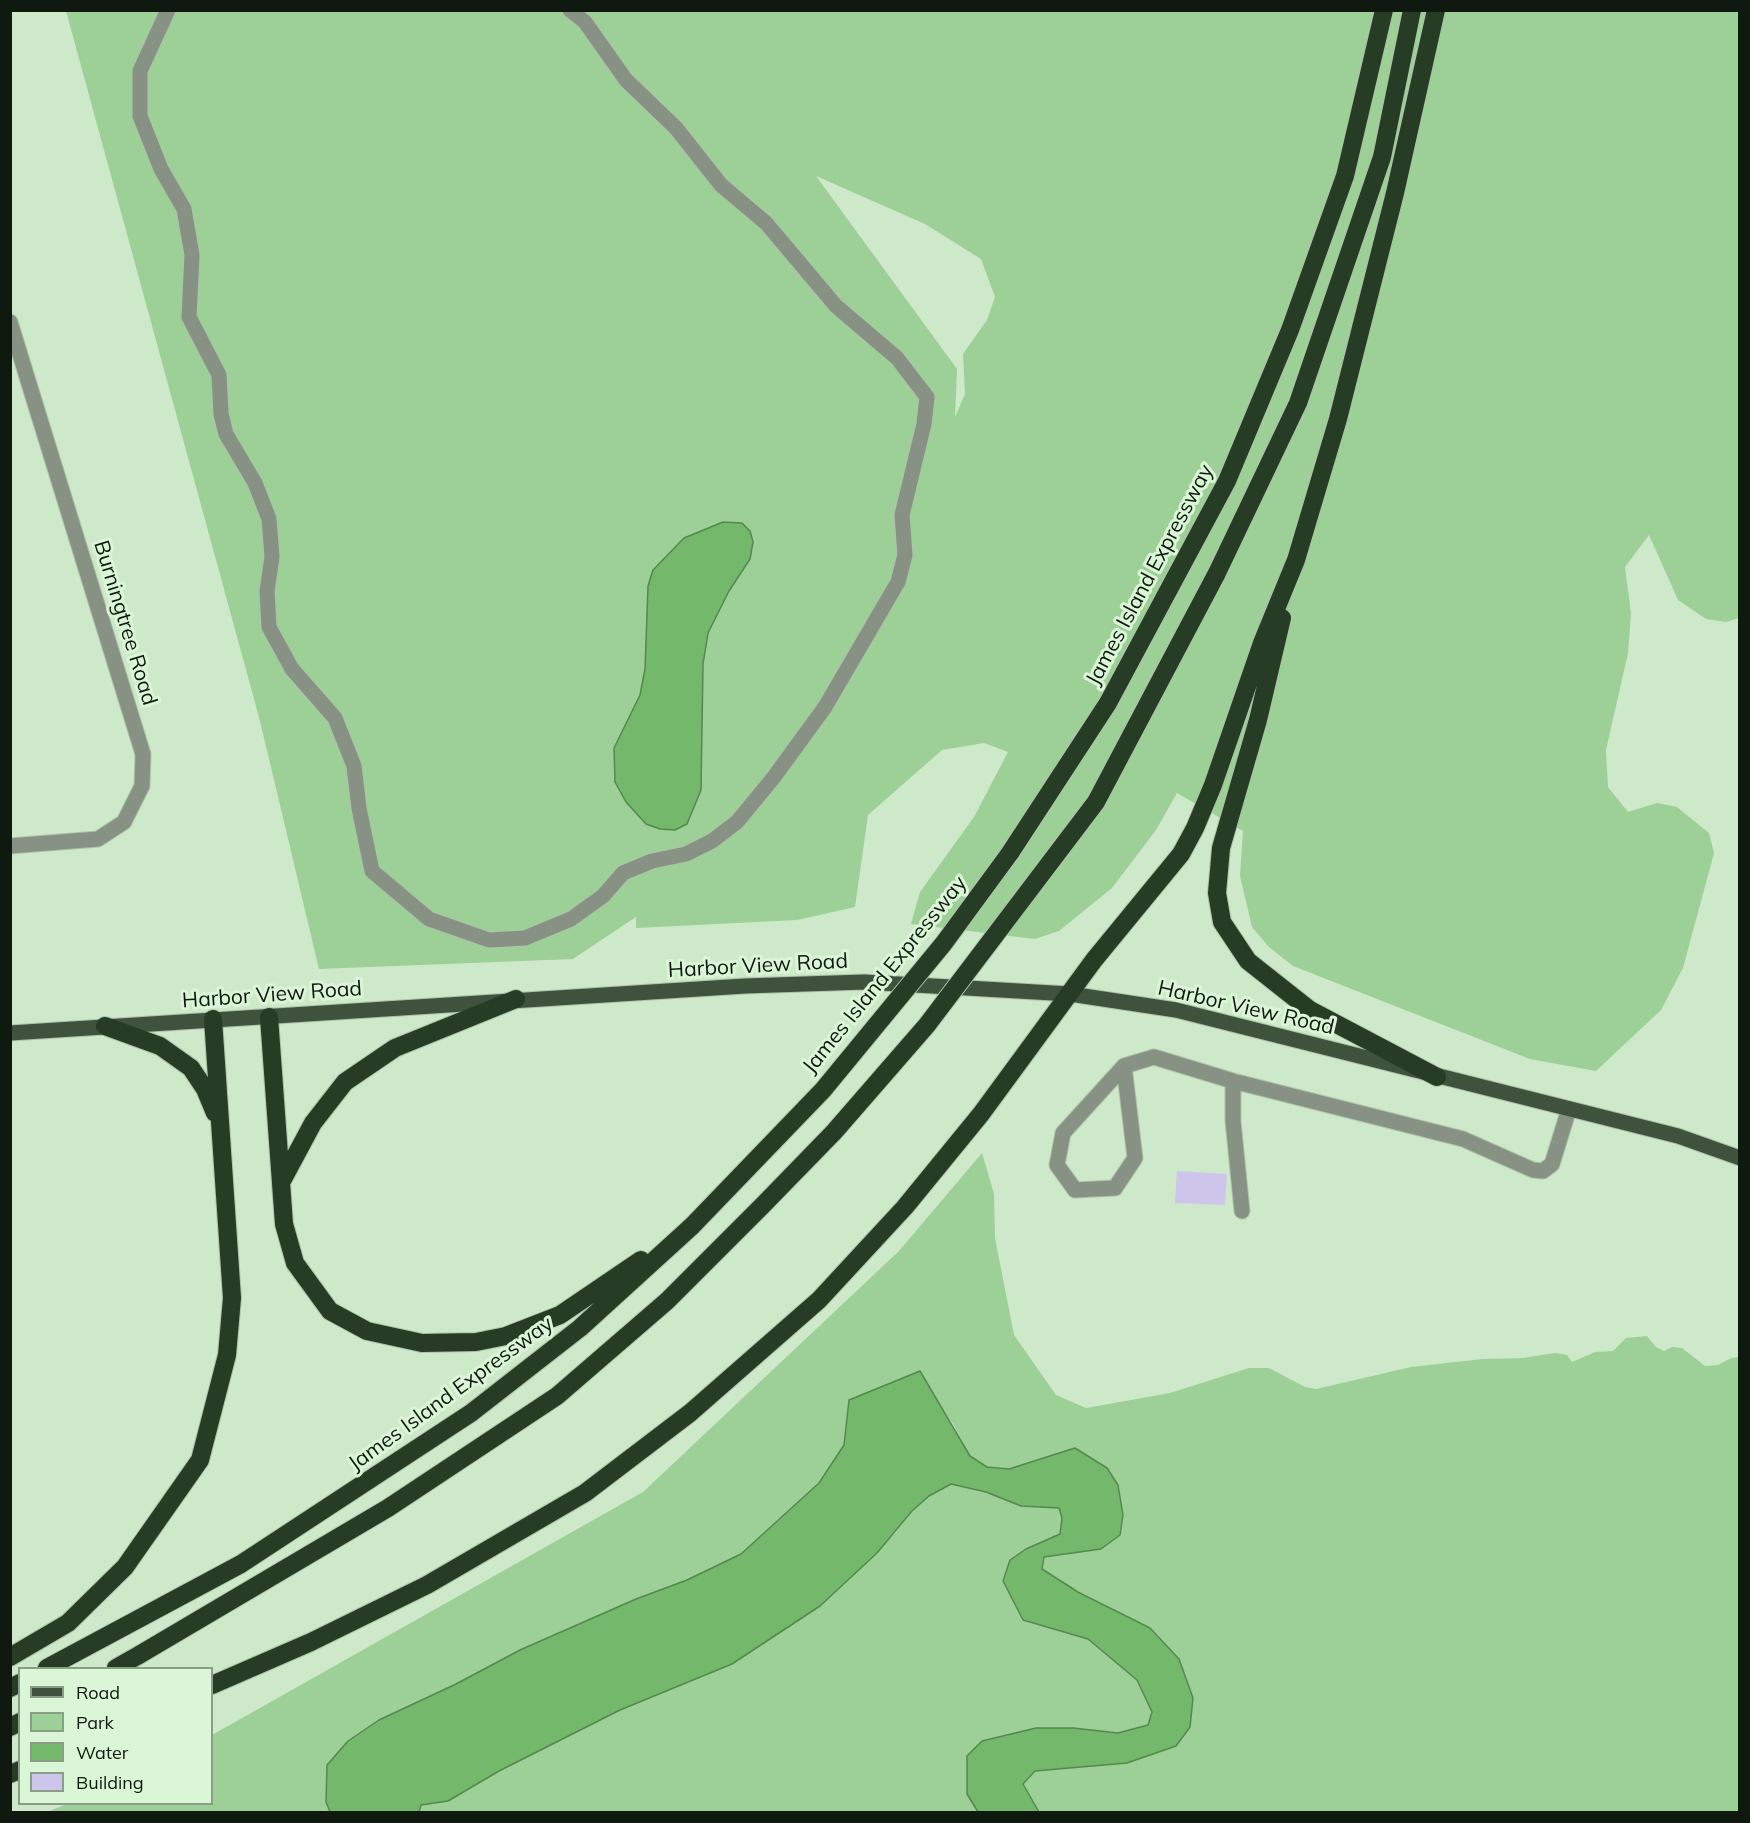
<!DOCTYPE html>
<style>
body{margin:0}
#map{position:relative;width:1750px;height:1823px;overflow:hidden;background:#cee8ca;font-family:Mulish,sans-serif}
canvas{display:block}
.frame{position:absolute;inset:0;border:12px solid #10190f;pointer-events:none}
.legend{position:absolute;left:18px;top:1667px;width:195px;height:138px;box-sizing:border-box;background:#dbf6d7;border:2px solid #8a9e87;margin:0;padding:8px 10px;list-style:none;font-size:18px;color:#10190f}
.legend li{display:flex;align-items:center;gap:12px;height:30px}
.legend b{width:30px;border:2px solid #8a9e87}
</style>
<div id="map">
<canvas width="1750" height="1823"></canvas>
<div class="frame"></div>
<ul class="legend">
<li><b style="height:8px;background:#3f523d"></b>Road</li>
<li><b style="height:16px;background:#9dd097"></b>Park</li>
<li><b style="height:16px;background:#73b86b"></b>Water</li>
<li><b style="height:16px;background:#cec6ea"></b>Building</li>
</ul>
</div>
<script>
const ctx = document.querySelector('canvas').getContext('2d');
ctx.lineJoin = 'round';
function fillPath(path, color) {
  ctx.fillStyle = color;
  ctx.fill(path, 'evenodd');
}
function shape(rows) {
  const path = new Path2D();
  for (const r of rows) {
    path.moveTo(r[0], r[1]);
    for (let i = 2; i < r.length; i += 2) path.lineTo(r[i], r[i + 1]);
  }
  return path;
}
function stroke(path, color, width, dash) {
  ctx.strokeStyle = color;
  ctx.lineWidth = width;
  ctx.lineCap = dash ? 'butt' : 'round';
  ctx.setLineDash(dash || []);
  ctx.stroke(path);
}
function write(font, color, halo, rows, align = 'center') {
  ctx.font = font + ' Mulish,sans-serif';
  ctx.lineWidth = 6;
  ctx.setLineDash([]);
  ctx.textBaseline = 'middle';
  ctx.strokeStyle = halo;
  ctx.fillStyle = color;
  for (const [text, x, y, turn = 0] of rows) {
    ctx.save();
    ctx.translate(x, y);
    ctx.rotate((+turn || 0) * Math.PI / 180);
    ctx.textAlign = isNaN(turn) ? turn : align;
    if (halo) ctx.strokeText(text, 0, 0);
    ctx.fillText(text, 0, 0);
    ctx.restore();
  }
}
fillPath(shape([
 [66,11,1739,11,1739,618,1726,622,1706,619,1678,600,1649,535,1625,567,1631,613,1628,653,1606,750,1608,787,1628,812,1657,803,1677,807,1709,833,1714,853,1683,968,1661,1010,1596,1071,1530,1059,1293,966,1269,947,1252,927,1240,876,1243,831,1177,793,1156,830,1112,888,1059,931,1035,939,911,924,920,892,974,817,1008,752,984,743,942,750,868,815,855,907,797,920,636,928,636,917,573,959,319,969,260,721],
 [816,176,925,224,981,259,995,297,987,320,963,354,965,394,955,417,957,369],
 [982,1153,994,1194,995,1238,1014,1335,1056,1395,1086,1408,1170,1393,1249,1368,1269,1368,1305,1387,1316,1389,1411,1367,1483,1359,1523,1358,1555,1353,1567,1355,1572,1362,1595,1352,1613,1351,1626,1338,1647,1336,1656,1347,1664,1351,1672,1347,1682,1348,1705,1366,1718,1365,1731,1358,1739,1357,1739,1812,1039,1812,1023,1784,1035,1771,1176,1746,1114,1609,1058,1581,1042,1569,1044,1557,1066,1555,1123,1515,1118,1485,1107,1468,1032,1463,1009,1469,987,1467,970,1456,953,1424,936,1400,849,1400,844,1445,819,1483,741,1554,687,1580,636,1599,520,1650,456,1684,379,1720,326,1802,330,1812,47,1812,67,1804,212,1804,212,1735,643,1492,899,1251],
 [951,1484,986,1492,1021,1506,1059,1508,1062,1518,1060,1534,1026,1549,1023,1620,1088,1639,1119,1662,1137,1680,1145,1693,1152,1712,1149,1725,1118,1733,1073,1728,967,1794,978,1812,419,1812,421,1805,448,1801,499,1771,620,1710,732,1664,820,1606,896,1532,912,1511,929,1496]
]), '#9dd097');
const water = shape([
 [723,522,742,523,750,531,753,542,750,559,729,591,708,633,703,664,701,790,687,824,675,830,660,829,646,824,626,802,615,782,614,748,640,695,645,669,648,586,653,570,684,538,723,522],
 [920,1371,970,1456,987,1467,1009,1469,1075,1448,1107,1468,1118,1485,1123,1515,1120,1535,1101,1549,1044,1557,1042,1569,1078,1592,1150,1628,1179,1659,1193,1698,1190,1727,1176,1746,1127,1763,1035,1771,1023,1784,1039,1812,978,1812,967,1794,967,1756,982,1741,1036,1728,1073,1728,1118,1733,1148,1725,1152,1712,1137,1680,1088,1639,1023,1620,1003,1581,1010,1560,1026,1549,1060,1534,1062,1518,1059,1508,1021,1506,986,1492,951,1484,929,1496,912,1511,877,1553,820,1606,732,1664,620,1710,499,1771,448,1801,421,1805,419,1812,330,1812,326,1802,327,1765,348,1741,379,1720,456,1684,520,1650,636,1599,687,1580,741,1554,819,1483,844,1445,849,1400,920,1371]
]);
fillPath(water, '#73b86b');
stroke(water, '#55884f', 1.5);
fillPath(shape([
 [1177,1171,1227,1174,1225,1205,1175,1203]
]), '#cec6ea');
const minor = shape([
 [168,10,140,71,140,116,161,169,184,209,192,255,189,317,219,375,221,414,226,434,255,483,269,519,272,557,267,591,269,627,292,669,335,718,354,766,359,808,372,871,429,919,489,940,525,938,571,919,603,896,623,873,652,861,686,854,712,841,737,822,774,777,825,707,898,582,905,555,902,515,924,424,927,397,897,358,836,306,766,223,721,185,676,128,626,80,585,22,570,10],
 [10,322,143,754,142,786,124,822,98,839,10,846],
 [1124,1066,1135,1158,1115,1188,1075,1190,1057,1165,1063,1133,1124,1066,1154,1057,1233,1081,1463,1139,1533,1170,1543,1171,1552,1164,1569,1109],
 [1233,1081,1233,1121,1242,1211]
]);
const major = shape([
 [10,1033,745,986,864,982,1070,994,1176,1010,1678,1136,1740,1158]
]);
const highway = shape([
 [1282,618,1258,720,1221,848,1217,893,1222,922,1248,961,1310,1010,1437,1077],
 [1010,853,1108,703,1227,481,1290,330,1345,176,1384,10],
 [269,1017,284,1224,295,1263,330,1311,367,1331,422,1343,476,1342,506,1336,560,1315,641,1260],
 [105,1026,160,1046,191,1068,205,1089,215,1113],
 [283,1179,313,1123,345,1082,395,1048,516,999],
 [10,1657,68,1623,125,1567,200,1460,227,1355,232,1298,213,1019],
 [47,1668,241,1564,471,1413,580,1328,692,1226],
 [116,1668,139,1655],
 [212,1685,311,1642,427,1585,585,1493,690,1413,819,1300,905,1207,981,1114,1094,960,1181,854,1195,828,1213,785,1262,643,1296,560,1338,419,1395,193,1436,10],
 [10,1688,20,1683],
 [10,1727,20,1722],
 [10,1774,20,1770]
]);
stroke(minor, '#acc3a8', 17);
stroke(major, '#acc3a8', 17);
stroke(highway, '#acc3a8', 20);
stroke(minor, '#879285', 15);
stroke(major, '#3f523d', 15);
stroke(highway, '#273c24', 18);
const highwayBridge = shape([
 [692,1226,823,1090,944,943,1010,853],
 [139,1655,388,1508,557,1396,667,1301,763,1205,834,1132,927,1025,1096,802,1217,573,1298,403,1382,157,1412,10]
]);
stroke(highwayBridge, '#acc3a8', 20, []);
stroke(highwayBridge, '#273c24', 18);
write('21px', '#10190f', '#dbf6d7', [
 ["James Island Expressway",1150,575,-62],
 ["Burningtree Road",125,623,73],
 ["Harbor View Road",758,966,-3],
 ["James Island Expressway",885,975,-51],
 ["Harbor View Road",272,995,-4],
 ["Harbor View Road",1246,1008,13],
 ["James Island Expressway",451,1394,-36]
]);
</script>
